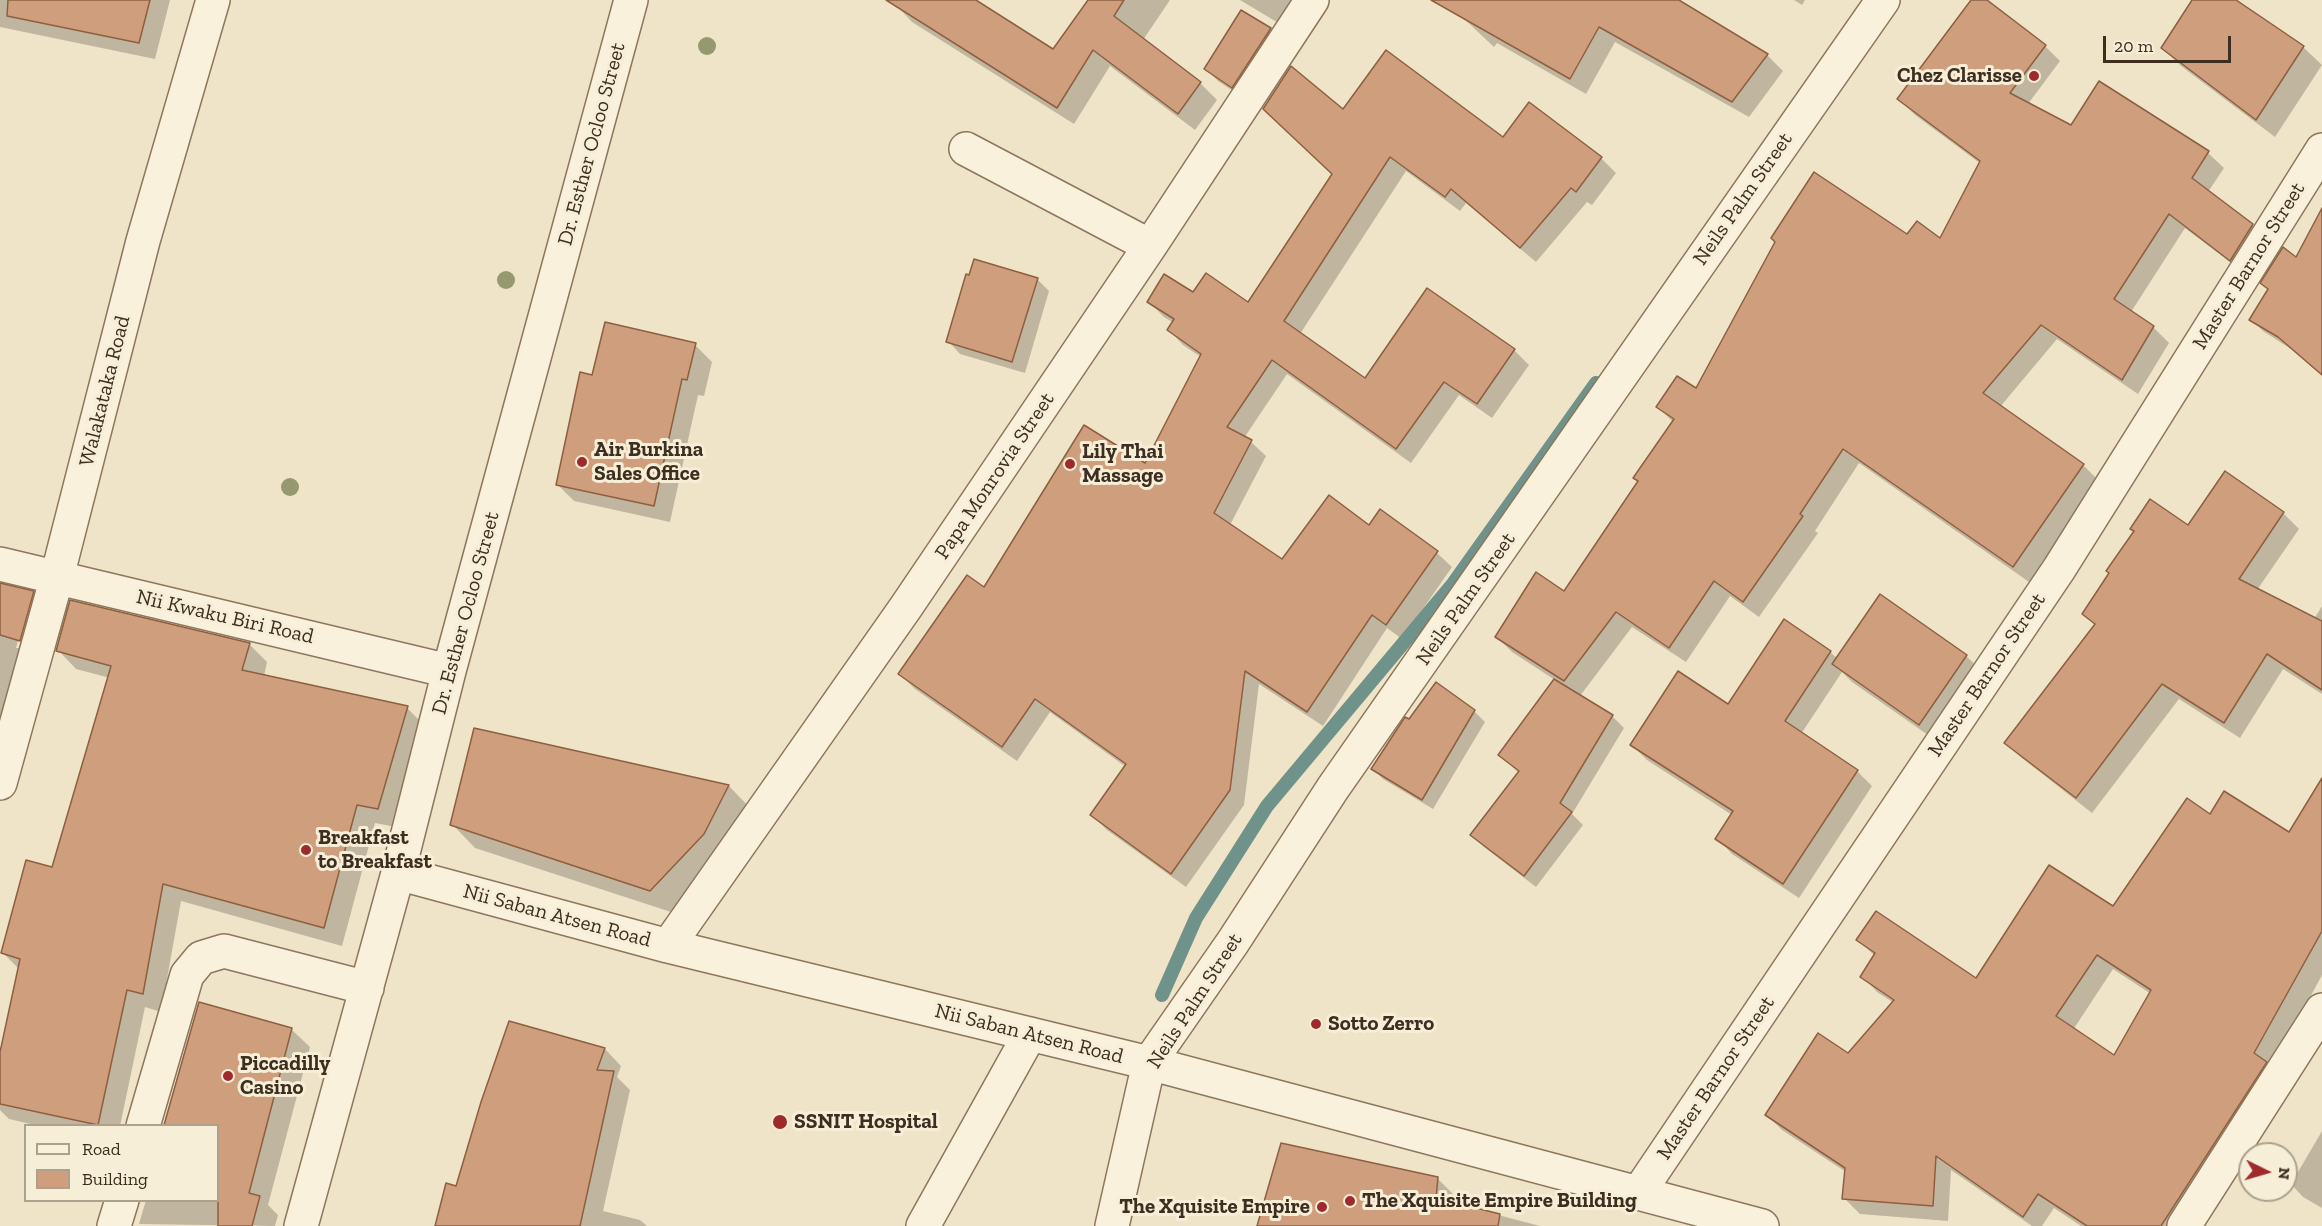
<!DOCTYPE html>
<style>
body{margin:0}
#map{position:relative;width:2322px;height:1226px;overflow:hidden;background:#f0e4c8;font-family:"Zilla Slab",serif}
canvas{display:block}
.legend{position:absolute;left:24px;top:1124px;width:195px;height:78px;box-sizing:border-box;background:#f7eed8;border:2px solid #ada18e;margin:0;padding:8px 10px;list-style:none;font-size:18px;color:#3d2e20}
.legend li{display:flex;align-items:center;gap:12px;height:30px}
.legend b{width:30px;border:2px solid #ada18e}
.north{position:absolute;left:2238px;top:1142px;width:60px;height:60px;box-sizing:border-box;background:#f7eed8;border:2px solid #ada18e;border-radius:50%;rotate:95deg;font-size:16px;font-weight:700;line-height:24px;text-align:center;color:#3d2e20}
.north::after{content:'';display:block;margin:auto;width:21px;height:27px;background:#9e2a2b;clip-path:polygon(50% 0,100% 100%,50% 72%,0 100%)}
.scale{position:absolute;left:2103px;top:36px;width:128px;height:27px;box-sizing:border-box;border:3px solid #3d2e20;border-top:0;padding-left:8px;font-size:18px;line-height:21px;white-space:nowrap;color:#3d2e20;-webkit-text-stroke:4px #f7eed8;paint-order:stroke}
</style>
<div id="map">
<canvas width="2322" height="1226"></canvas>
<ul class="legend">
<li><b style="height:8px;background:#faf1dc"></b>Road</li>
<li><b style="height:16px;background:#cf9f7d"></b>Building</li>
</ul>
<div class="north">N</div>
<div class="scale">20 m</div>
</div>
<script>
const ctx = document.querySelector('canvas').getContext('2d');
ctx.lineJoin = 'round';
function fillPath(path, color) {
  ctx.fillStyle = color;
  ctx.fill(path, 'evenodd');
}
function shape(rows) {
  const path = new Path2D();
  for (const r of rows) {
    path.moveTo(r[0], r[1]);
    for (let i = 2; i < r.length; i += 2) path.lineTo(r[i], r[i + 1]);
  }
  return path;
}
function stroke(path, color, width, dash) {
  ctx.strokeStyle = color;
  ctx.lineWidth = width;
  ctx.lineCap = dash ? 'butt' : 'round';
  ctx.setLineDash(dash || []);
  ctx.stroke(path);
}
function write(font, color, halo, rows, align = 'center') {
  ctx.font = font + ' "Zilla Slab",serif';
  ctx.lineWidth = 6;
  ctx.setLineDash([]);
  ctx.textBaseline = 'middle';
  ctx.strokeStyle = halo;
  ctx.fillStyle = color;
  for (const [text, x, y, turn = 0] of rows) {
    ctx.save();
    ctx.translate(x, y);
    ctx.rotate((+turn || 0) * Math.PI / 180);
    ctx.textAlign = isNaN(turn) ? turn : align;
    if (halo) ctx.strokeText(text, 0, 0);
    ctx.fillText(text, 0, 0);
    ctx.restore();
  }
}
fillPath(shape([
 [0,0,170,0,155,59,0,27],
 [899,0,973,0,1053,51,1090,0,1170,0,1143,40,1200,83,1217,100,1195,130,1110,66,1074,124,912,22,896,5],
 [1240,0,1301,0,1285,27],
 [1444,0,1676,0,1767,55,1783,71,1749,117,1615,42,1586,94,1497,43,1494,47],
 [1794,0,1805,0,1802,5],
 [1972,0,1984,0,2045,46,2060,61,2028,104,2072,127,2100,83,2208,153,2224,168,2208,192,2252,225,2268,241,2247,275,2185,228,2131,312,2153,327,2169,343,2138,394,2057,339,2000,407,2083,465,2099,481,2029,582,1859,463,1815,531,1818,533,1759,617,1730,596,1686,662,1632,627,1580,696,1612,716,1624,728,1572,814,1583,825,1536,887,1484,847,1472,835,1519,773,1500,755,1555,680,1512,652,1497,637,1565,593,1639,482,1674,423,1658,407,1697,391,1907,236,1941,241,1981,164,1915,115,1899,99],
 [2194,0,2234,0,2303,47,2322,65,2275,137,2181,66,2162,48],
 [1270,29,1282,42,1245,99,1218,81,1206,69],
 [1343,111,1601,158,1616,173,1592,205,1587,202,1536,262,1466,203,1460,211,1406,171,1300,334,1365,381,1514,350,1529,365,1492,418,1459,395,1411,463,1287,374,1244,438,1251,442,1266,456,1230,525,1283,561,1369,527,1380,511,1437,553,1452,567,1402,639,1387,628,1323,726,1259,684,1244,805,1186,887,1107,830,1092,815,1126,767,1050,712,1017,761,915,689,900,674,985,589,1146,466,1201,357,1183,345,1169,330,1174,323,1164,317,1149,302,1193,294,1248,304,1334,175],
 [1037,279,1049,291,1025,373,960,354,948,341],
 [2322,280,2322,375,2291,349,2263,331,2251,319],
 [695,345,712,362,704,396,698,395,670,522,574,501,557,484,593,377],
 [2226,473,2283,513,2299,529,2257,590,2314,619,2322,606,2322,694,2283,669,2240,738,2179,699,2092,813,2022,758,2006,743,2096,626,2084,614,2188,527],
 [0,585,33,593,50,609,0,743],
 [29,602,32,602,19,648,16,648],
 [1881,596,1966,656,1985,674,1938,742,1852,682,1842,672,1801,734,1857,771,1872,786,1799,898,1732,854,1717,838,1732,815,1647,760,1632,745,1728,706,1830,652,1838,659],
 [249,644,267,662,264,676,407,708,425,726,396,827,375,823,342,946,181,901,161,1012,145,1007,120,1126,39,1126,9,1119,0,1110,0,1059,19,969,2,952,53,869,110,678,76,669,58,650],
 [1436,684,1474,711,1485,722,1433,809,1383,779,1373,769],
 [475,730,729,786,752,810,674,913,475,848,452,824],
 [2322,781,2322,975,2187,1226,2081,1226,2054,1208,2042,1226,2032,1226,1951,1170,1948,1221,1860,1214,1844,1198,1846,1172,1782,1130,1767,1115,1849,1055,1894,1003,1877,992,1862,976,1875,956,1858,940,1977,981,2113,908,2210,816,2289,834],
 [2113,969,2151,994,2115,1057,2073,1030],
 [200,1004,291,1029,310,1047,268,1205,278,1215,275,1226,139,1224,146,1200,218,1200,218,1126,166,1126],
 [510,1023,605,1049,621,1066,617,1077,630,1090,603,1211,640,1220,647,1226,436,1226,457,1188],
 [2322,1131,2322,1208,2303,1197,2291,1184],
 [1437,1178,1453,1194,1452,1203,1540,1226,1258,1226]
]), '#0003');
stroke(shape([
 [1162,995,1196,918,1267,806,1452,585,1596,383]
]), '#6f938a', 14);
const building = shape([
 [8,0,150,0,139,43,7,16,8,0],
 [886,0,976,0,1053,49,1088,0,1124,0,1114,16,1201,82,1178,114,1093,50,1057,108,886,0],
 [1431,0,1679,0,1768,54,1732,102,1599,27,1570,79,1431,0],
 [1971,0,1987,0,2046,45,2010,93,2071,125,2099,81,2209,151,2192,178,2253,224,2230,261,2169,214,2114,299,2154,326,2122,380,2041,325,1983,393,2084,464,2013,567,1843,449,1800,514,1803,516,1743,602,1714,581,1669,648,1616,612,1564,681,1495,637,1536,572,1564,591,1638,481,1633,478,1674,419,1656,407,1677,376,1696,388,1775,242,1771,238,1814,172,1907,234,1917,221,1940,238,1980,161,1897,99,1971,0],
 [2192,0,2236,0,2304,46,2256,120,2161,48,2192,0],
 [1241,10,1271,28,1232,88,1204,69,1241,10],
 [1386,50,1503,137,1529,102,1602,157,1576,192,1571,188,1520,248,1451,189,1445,197,1390,157,1284,321,1365,378,1427,288,1515,349,1477,404,1444,382,1396,449,1272,360,1227,427,1252,440,1214,513,1282,559,1329,495,1369,525,1380,509,1438,551,1386,625,1372,615,1307,712,1245,671,1230,790,1171,874,1090,815,1126,764,1035,699,1002,747,898,674,967,575,984,587,1084,425,1145,463,1201,354,1167,330,1174,319,1147,302,1164,274,1193,292,1206,273,1248,302,1332,174,1263,109,1291,66,1343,109,1386,50],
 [2322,208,2322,375,2278,337,2249,320,2268,289,2260,283,2283,247,2296,257,2322,208],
 [974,259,1038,278,1012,362,946,342,966,274,969,275,974,259],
 [605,322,696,343,687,380,682,379,654,506,556,485,580,372,592,375,605,322],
 [2225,471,2284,512,2239,579,2322,621,2322,690,2267,654,2224,723,2162,684,2076,798,2004,743,2095,624,2082,614,2109,573,2106,571,2134,531,2130,529,2150,499,2188,525,2225,471],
 [0,583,34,591,20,641,0,635,0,583],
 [1880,594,1967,655,1919,725,1832,664,1880,594],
 [70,600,250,643,242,670,408,706,378,809,357,805,324,928,163,884,143,994,127,990,98,1125,0,1104,0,1052,20,959,1,953,26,860,52,867,111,666,56,651,70,600],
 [1784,619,1831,651,1785,721,1858,770,1783,884,1715,839,1733,811,1630,745,1678,671,1728,704,1784,619],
 [1554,679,1613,715,1560,803,1572,812,1524,876,1470,835,1519,771,1498,755,1554,679],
 [1436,682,1475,710,1422,800,1371,769,1405,717,1409,719,1436,682],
 [474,728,729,785,704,834,650,891,450,825,474,728],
 [2322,778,2322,931,2254,1053,2267,1062,2161,1226,2087,1226,2038,1194,2023,1217,1936,1156,1933,1206,1842,1199,1845,1168,1765,1115,1818,1033,1848,1053,1894,1000,1860,977,1875,953,1856,940,1876,911,1976,978,2049,865,2113,906,2187,798,2210,814,2224,791,2289,832,2322,778],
 [2097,955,2151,990,2114,1055,2056,1016,2097,955],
 [199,1002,292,1028,249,1193,260,1196,252,1226,218,1226,218,1125,164,1125,199,1002],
 [509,1021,605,1048,597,1070,614,1071,580,1226,435,1226,446,1183,456,1186,481,1102,509,1021],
 [1281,1143,1438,1177,1436,1198,1500,1214,1498,1226,1257,1226,1281,1143]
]);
fillPath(building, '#cf9f7d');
stroke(building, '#8d5f41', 1.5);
const minor = shape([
 [966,149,1150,246],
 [0,564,449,671],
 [0,783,57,577,143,241,213,0],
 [398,873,668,946,1149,1063,1762,1226],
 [668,946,906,607,1150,246,1312,0],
 [143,1126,187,975,201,958,224,951,367,988],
 [1639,1192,2059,569,2322,150],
 [114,1226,122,1200],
 [301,1226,398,873,449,671,631,0],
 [923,1226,1030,1034],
 [1112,1226,1149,1063,1233,942,1333,788,1883,0],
 [2184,1226,2322,1010]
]);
stroke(minor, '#8d765c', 36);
stroke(minor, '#faf1dc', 33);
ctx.fillStyle = '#96986f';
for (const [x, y] of [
 [707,46],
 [506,280],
 [290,487]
]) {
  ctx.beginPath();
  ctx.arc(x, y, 9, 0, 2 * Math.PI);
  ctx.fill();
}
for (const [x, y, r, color] of [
 [2034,76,6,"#9e2a2b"],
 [582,462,6,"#9e2a2b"],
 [1070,464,6,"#9e2a2b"],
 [306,850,6,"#9e2a2b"],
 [1316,1024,6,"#9e2a2b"],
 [228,1076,6,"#9e2a2b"],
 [780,1122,8,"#9e2a2b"],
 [1350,1201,6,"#9e2a2b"],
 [1322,1207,6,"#9e2a2b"]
]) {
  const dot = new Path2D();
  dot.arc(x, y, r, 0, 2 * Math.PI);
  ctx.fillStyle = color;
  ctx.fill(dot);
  stroke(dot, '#f7eed8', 2);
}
write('bold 21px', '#3d2e20', '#f7eed8', [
 ["Chez Clarisse",2022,76,"right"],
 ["Air Burkina",594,450],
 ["Sales Office",594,474],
 ["Lily Thai",1082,452],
 ["Massage",1082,476],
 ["Breakfast",318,838],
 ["to Breakfast",318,862],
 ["Sotto Zerro",1328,1024],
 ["Piccadilly",240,1064],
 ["Casino",240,1088],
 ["SSNIT Hospital",794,1122],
 ["The Xquisite Empire Building",1362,1201],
 ["The Xquisite Empire",1310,1207,"right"]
], 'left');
write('21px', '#3d2e20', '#f7eed8', [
 ["Dr. Esther Ocloo Street",592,144,-75],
 ["Neils Palm Street",1743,199,-55],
 ["Master Barnor Street",2249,266,-58],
 ["Walakataka Road",105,391,-76],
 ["Papa Monrovia Street",995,476,-56],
 ["Neils Palm Street",1466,599,-55],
 ["Dr. Esther Ocloo Street",466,613,-75],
 ["Nii Kwaku Biri Road",225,617,13],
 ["Master Barnor Street",1987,675,-56],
 ["Nii Saban Atsen Road",557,916,15],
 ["Neils Palm Street",1195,1001,-57],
 ["Nii Saban Atsen Road",1029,1034,14],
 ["Master Barnor Street",1716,1078,-56]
]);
</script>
